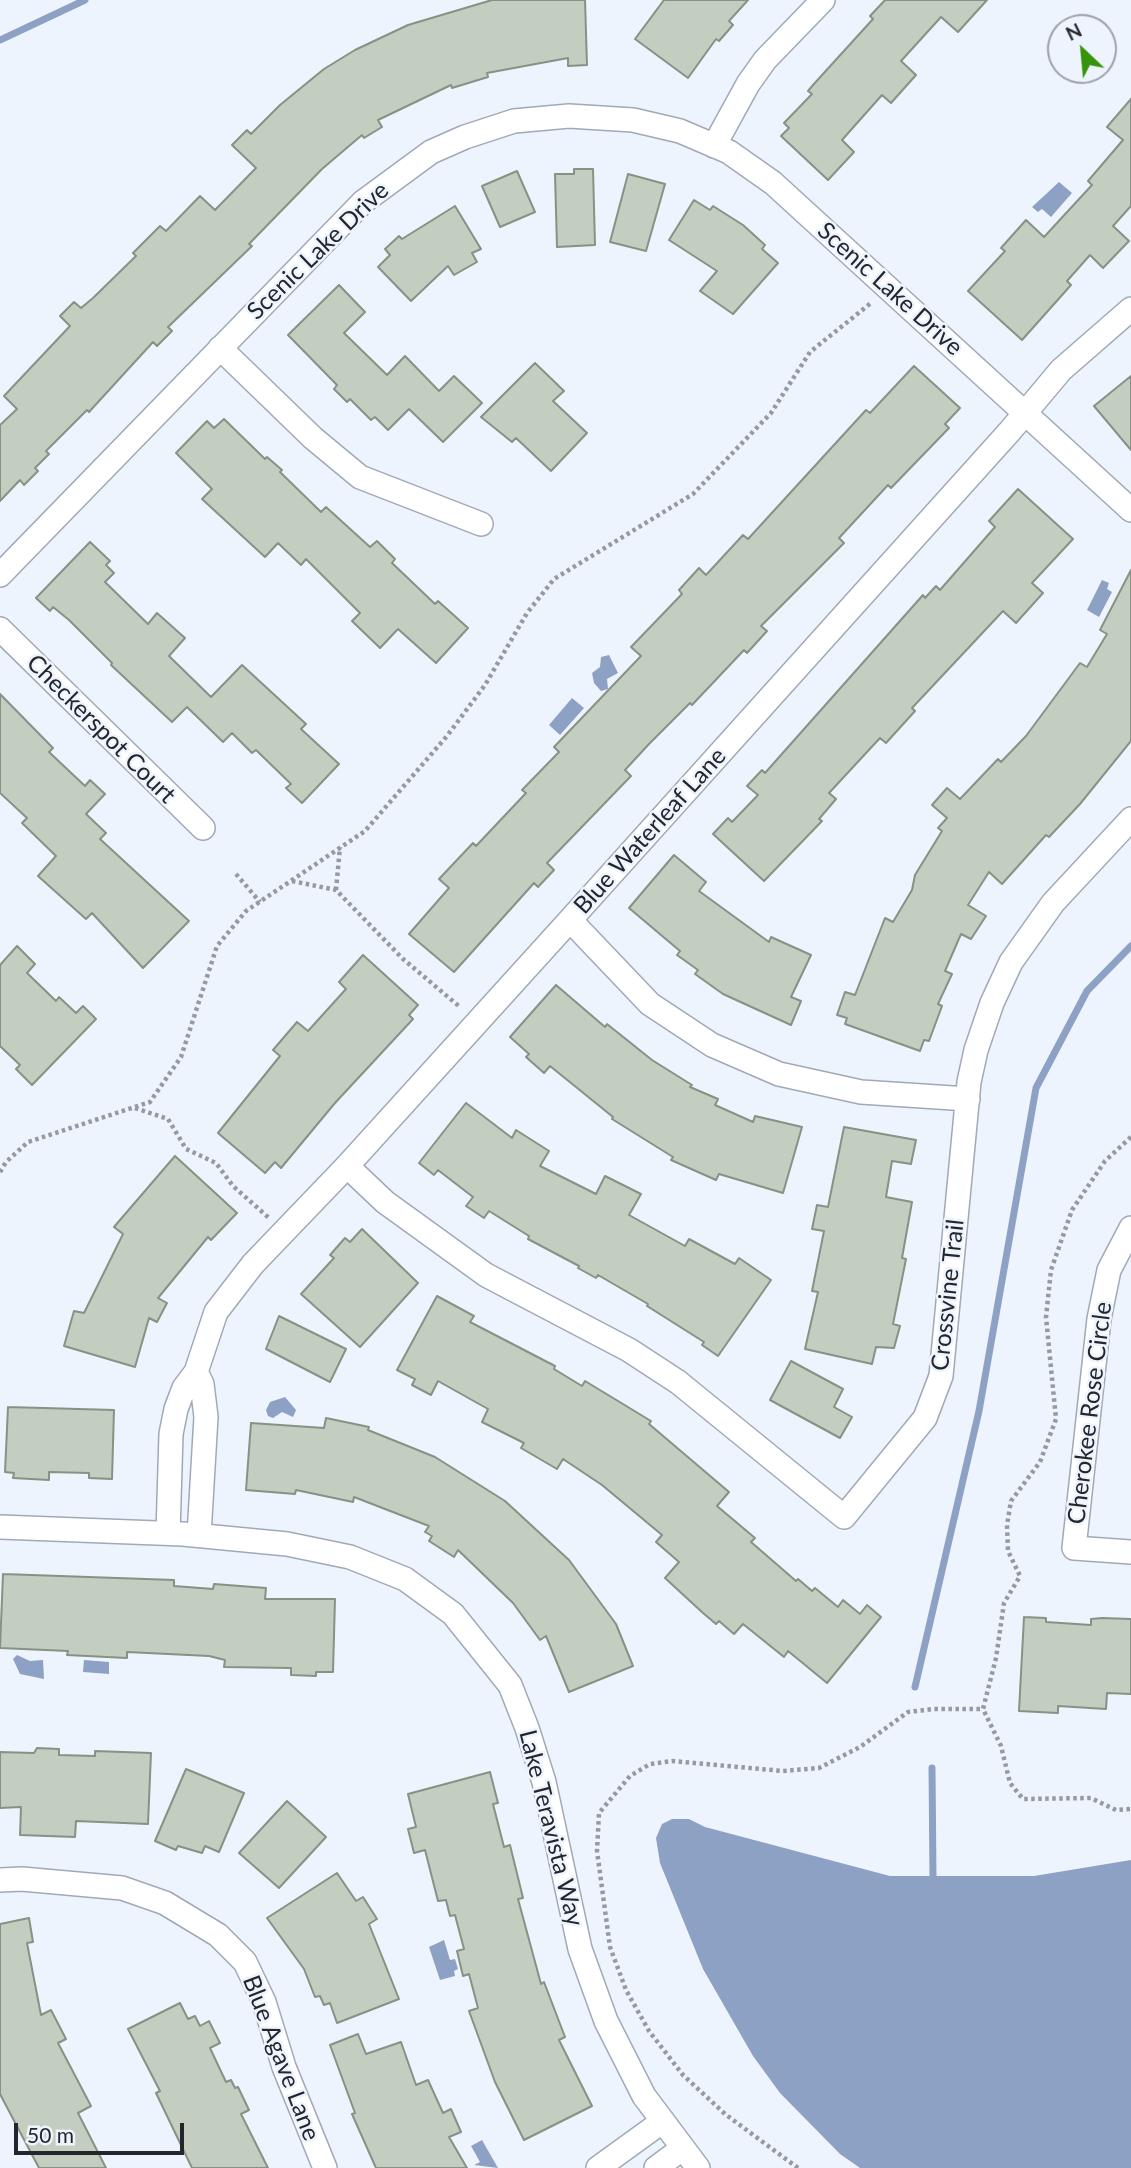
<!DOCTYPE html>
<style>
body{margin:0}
#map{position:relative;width:1131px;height:2168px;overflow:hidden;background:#eef4fd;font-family:Lato,sans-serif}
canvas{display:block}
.north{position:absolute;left:1047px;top:14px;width:70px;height:70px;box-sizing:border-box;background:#eef4fd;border:2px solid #9da2a9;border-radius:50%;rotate:334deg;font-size:19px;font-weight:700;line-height:28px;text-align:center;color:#23272c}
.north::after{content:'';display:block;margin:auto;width:24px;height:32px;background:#379309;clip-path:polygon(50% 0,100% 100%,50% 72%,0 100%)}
.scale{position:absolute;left:14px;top:2123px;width:170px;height:32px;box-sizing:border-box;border:4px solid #23272c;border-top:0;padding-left:9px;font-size:21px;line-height:24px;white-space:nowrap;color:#23272c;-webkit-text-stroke:5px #eef4fd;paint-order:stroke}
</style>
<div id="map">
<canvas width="1131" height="2168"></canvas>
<div class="north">N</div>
<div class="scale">50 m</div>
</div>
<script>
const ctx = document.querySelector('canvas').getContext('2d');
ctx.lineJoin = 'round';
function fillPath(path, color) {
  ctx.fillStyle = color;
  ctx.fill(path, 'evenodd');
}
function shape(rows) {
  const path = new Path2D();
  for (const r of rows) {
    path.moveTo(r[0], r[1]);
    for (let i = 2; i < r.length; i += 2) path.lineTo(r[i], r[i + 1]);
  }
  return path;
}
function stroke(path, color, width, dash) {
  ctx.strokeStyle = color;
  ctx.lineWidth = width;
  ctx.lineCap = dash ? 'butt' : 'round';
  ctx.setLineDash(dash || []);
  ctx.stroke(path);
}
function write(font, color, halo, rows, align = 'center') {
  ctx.font = font + ' Lato,sans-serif';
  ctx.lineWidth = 5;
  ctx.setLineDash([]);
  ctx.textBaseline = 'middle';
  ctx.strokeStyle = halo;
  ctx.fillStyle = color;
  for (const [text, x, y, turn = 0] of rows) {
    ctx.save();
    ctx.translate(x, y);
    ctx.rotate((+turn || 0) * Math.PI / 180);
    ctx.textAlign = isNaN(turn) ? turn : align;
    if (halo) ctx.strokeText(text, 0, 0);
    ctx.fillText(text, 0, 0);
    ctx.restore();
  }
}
fillPath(shape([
 [1059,182,1072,193,1051,217,1042,209,1038,212,1032,207],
 [1102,580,1109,583,1107,589,1112,592,1099,617,1087,610],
 [609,655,618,673,607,679,608,689,601,691,594,683,592,673,600,667,601,657],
 [572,698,584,708,560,735,549,725],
 [285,1397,296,1410,293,1417,282,1412,273,1418,268,1416,266,1410,270,1402],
 [17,1655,30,1661,43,1660,44,1679,20,1674,13,1659],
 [84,1660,109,1662,109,1674,83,1672],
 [672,1819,689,1819,705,1827,890,1876,1034,1876,1131,1860,1131,2168,860,2168,840,2154,780,2093,753,2056,703,1969,660,1863,656,1838,662,1824],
 [444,1940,450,1960,455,1959,458,1969,454,1971,455,1976,440,1980,429,1947],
 [482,2140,498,2168,474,2165,480,2162,471,2146]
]), '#8da1c4');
stroke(shape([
 [0,40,85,0],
 [915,1687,979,1411,1036,1088,1087,991,1131,946],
 [932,1768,933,1877,937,1886]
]), '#8da1c4', 7);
const building = shape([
 [492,0,585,0,587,65,568,66,568,58,487,73,488,77,452,88,451,85,378,120,382,127,364,138,362,135,322,169,249,244,252,246,168,327,172,331,157,346,153,342,89,412,87,410,46,451,49,454,35,468,38,471,24,485,20,480,0,501,0,425,17,409,4,396,70,326,60,316,74,302,81,308,93,298,136,256,133,253,160,226,166,231,200,196,215,210,256,168,232,145,247,130,251,134,280,105,324,69,355,50,408,25,492,0],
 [664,0,748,0,729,21,733,25,719,41,716,39,688,78,635,39,664,0],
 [885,0,987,0,958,32,941,17,901,61,916,75,891,103,882,95,842,140,854,152,828,180,781,136,789,128,784,123,812,94,808,91,813,85,873,19,870,16,885,0],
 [1131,99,1131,206,1113,226,1129,241,1103,268,1090,255,1067,281,1071,285,1022,340,968,291,1005,251,1001,248,1026,220,1044,237,1092,185,1088,181,1123,140,1107,127,1131,99],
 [574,169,593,169,595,245,557,247,555,174,574,174,574,169],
 [517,171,535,212,500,227,482,186,517,171],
 [628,174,665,184,646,251,610,242,628,174],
 [694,200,710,210,713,206,743,225,765,245,762,249,778,263,733,314,700,291,717,271,669,240,694,200],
 [455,206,481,249,472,253,477,262,454,275,448,266,411,301,378,267,390,255,385,249,399,236,402,239,455,206],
 [339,285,365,312,344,333,387,375,405,356,439,391,454,376,482,403,443,442,409,409,388,430,375,417,371,420,350,399,347,402,334,389,337,385,288,335,339,285],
 [535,363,564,391,553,401,587,433,551,471,516,438,512,442,481,417,535,363],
 [914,366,960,408,945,424,949,428,891,488,888,485,839,538,844,543,761,626,767,631,747,653,744,650,692,705,690,703,649,744,625,770,631,776,547,863,554,870,538,887,534,883,454,972,409,934,449,888,439,879,473,843,476,846,526,793,522,790,559,752,554,747,641,656,631,647,682,594,679,590,699,568,706,575,743,535,748,539,866,410,870,413,914,366],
 [1131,376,1131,450,1094,406,1131,376],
 [224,419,265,459,267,457,282,470,280,472,321,512,326,507,370,547,377,541,395,559,392,563,435,604,438,601,468,628,436,663,398,629,380,648,352,621,360,613,306,559,301,565,278,543,265,557,202,499,212,489,176,453,207,421,214,428,224,419],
 [1018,489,1073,539,1032,583,1043,593,1016,623,1003,611,912,708,915,711,886,743,880,738,829,793,836,799,819,819,822,821,764,881,713,834,728,818,732,822,758,795,747,786,762,770,765,773,923,595,925,598,936,586,940,590,995,527,989,521,1018,489],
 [90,542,110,561,106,565,114,573,105,582,148,624,157,613,185,638,169,656,211,697,242,665,306,724,301,729,339,764,302,803,286,788,291,784,256,750,252,753,232,733,223,742,187,707,172,722,111,665,112,663,69,620,53,607,50,611,36,598,90,542],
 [1131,570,1131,741,1080,804,1049,837,1046,835,1002,884,989,872,968,905,986,916,971,939,961,934,945,971,952,974,938,1004,942,1006,929,1041,924,1040,920,1051,845,1024,847,1018,837,1015,845,992,855,995,885,918,893,922,912,890,915,875,942,831,938,828,947,818,932,805,947,788,960,799,998,759,1001,762,1026,736,1080,663,1087,667,1107,634,1100,630,1131,570],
 [0,694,53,748,49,752,85,786,90,780,105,794,86,814,106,833,100,839,189,921,143,968,92,913,86,919,38,876,56,856,22,823,27,818,0,793,0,694],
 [674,855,706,882,699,891,769,942,771,937,811,955,791,997,801,1001,791,1025,723,994,695,974,698,970,677,955,680,951,629,908,674,855],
 [17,946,35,964,27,973,56,1001,59,997,76,1013,83,1006,96,1019,32,1085,16,1069,20,1065,0,1046,0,965,17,946],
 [363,955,418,1005,409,1015,413,1019,335,1103,281,1168,275,1162,265,1173,218,1133,280,1056,273,1050,297,1022,308,1031,346,989,339,982,363,955],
 [556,985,605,1027,607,1024,652,1060,692,1085,690,1087,718,1099,715,1105,753,1122,755,1116,802,1127,783,1193,719,1174,716,1180,671,1160,673,1157,612,1119,613,1117,550,1066,544,1073,526,1057,529,1054,510,1037,556,985],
 [466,1103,512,1138,516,1130,549,1151,540,1166,596,1194,605,1176,641,1194,629,1215,685,1246,689,1239,735,1264,739,1258,771,1280,718,1356,702,1345,704,1342,647,1306,648,1304,598,1275,596,1278,578,1268,579,1266,528,1239,529,1236,489,1211,484,1218,466,1206,473,1197,438,1170,434,1175,419,1163,466,1103],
 [844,1127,916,1140,911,1164,892,1161,886,1197,912,1202,902,1258,906,1259,893,1324,900,1326,894,1348,876,1347,872,1364,805,1349,818,1292,812,1291,824,1231,812,1229,817,1205,828,1207,844,1127],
 [175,1156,237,1213,211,1240,208,1237,158,1298,167,1303,157,1322,149,1318,135,1367,64,1346,74,1311,84,1313,123,1234,114,1227,175,1156],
 [362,1229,418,1283,360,1347,301,1294,334,1258,330,1255,345,1238,350,1242,362,1229],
 [437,1296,474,1316,470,1322,555,1366,554,1369,582,1386,585,1381,651,1421,649,1424,729,1492,717,1506,755,1538,751,1542,796,1581,798,1579,812,1591,815,1588,838,1607,843,1600,860,1614,867,1605,881,1617,827,1683,788,1651,784,1657,743,1624,734,1634,719,1621,716,1624,703,1613,665,1578,679,1562,656,1542,662,1535,602,1485,563,1459,557,1469,521,1448,524,1443,482,1422,488,1409,438,1381,431,1395,412,1385,415,1379,397,1370,437,1296],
 [279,1316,346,1349,330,1382,266,1349,279,1316],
 [791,1361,843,1389,834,1407,852,1417,840,1438,770,1400,791,1361],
 [8,1407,114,1410,112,1479,89,1478,89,1473,49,1472,49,1480,13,1478,14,1473,5,1472,8,1407],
 [326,1418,369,1427,368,1430,435,1457,505,1501,569,1560,616,1624,633,1666,569,1692,546,1636,540,1640,513,1603,458,1550,454,1557,429,1541,432,1536,425,1532,429,1526,354,1497,353,1502,296,1490,295,1494,246,1490,251,1423,324,1428,326,1418],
 [3,1574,174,1580,174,1586,213,1589,214,1584,266,1588,265,1599,335,1599,333,1672,316,1672,316,1676,291,1675,291,1668,224,1667,225,1660,209,1656,127,1652,127,1658,67,1655,68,1651,0,1648,3,1574],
 [1024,1617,1046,1618,1046,1622,1091,1625,1091,1619,1102,1618,1131,1619,1131,1694,1107,1693,1106,1709,1058,1706,1058,1713,1019,1711,1024,1617],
 [37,1748,59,1749,59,1755,95,1756,95,1751,151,1753,148,1824,76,1821,75,1837,20,1835,21,1807,0,1808,0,1752,34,1753,37,1748],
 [186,1769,244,1793,219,1852,205,1846,202,1853,178,1846,176,1850,155,1841,186,1769],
 [490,1772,498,1803,493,1804,504,1847,510,1845,523,1898,518,1899,541,1984,544,1982,565,2037,559,2040,592,2106,524,2140,495,2082,469,2011,478,2008,469,1974,463,1976,457,1951,464,1949,455,1915,450,1916,446,1900,438,1901,425,1850,414,1853,408,1829,416,1827,408,1794,490,1772],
 [287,1801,326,1837,279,1888,239,1853,287,1801],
 [337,1873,356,1901,363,1897,377,1919,369,1924,399,1999,337,2023,330,2003,324,2005,320,1996,315,1997,304,1969,267,1918,337,1873],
 [29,1918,33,1942,27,1943,41,2015,51,2010,66,2039,58,2043,91,2106,78,2113,106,2168,39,2168,0,2094,0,1924,29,1918],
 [180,2003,188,2019,195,2016,200,2026,209,2021,220,2043,210,2048,226,2082,231,2080,235,2088,238,2087,249,2110,241,2114,268,2168,192,2168,156,2093,160,2091,128,2029,180,2003],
 [358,2034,366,2054,401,2042,416,2085,428,2080,443,2113,451,2109,461,2132,449,2137,467,2168,376,2168,352,2114,355,2113,330,2045,358,2034]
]);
fillPath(building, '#c3cec0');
stroke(building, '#879184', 2);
const minor = shape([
 [714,146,748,84,765,60,823,0],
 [220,348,313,438,360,477,481,524],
 [0,575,363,202,431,152,465,137,514,121,569,116,633,120,680,131,729,152,773,183,1131,510],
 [0,629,203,828],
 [570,920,650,1004,712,1045,779,1074,861,1092,968,1099],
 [347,1166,385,1202,486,1275,629,1350,678,1382,844,1517,925,1418,941,1376,969,1082,976,1050,992,1003,1011,962,1053,903,1131,819],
 [1131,1228,1109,1270,1099,1319,1074,1548,1131,1552],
 [196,1372,202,1384,206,1417,199,1535],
 [0,1527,183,1534,287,1544,350,1557,405,1579,453,1614,510,1685,527,1728,544,1782,580,1949,606,2021,644,2096,698,2168],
 [168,1533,171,1434,176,1409,184,1388,196,1372,216,1312,253,1264,347,1166,570,920,1010,431,1061,370,1131,309],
 [0,1880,22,1879,122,1888,165,1903,218,1935,245,1962,264,2002,284,2067,325,2168],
 [598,2168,663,2121],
 [656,2168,683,2148]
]);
stroke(minor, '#a0a9b8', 26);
stroke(shape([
 [236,874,260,902],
 [292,881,336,890,403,959,460,1007],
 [336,890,340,847],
 [135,1108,168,1119,186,1149,216,1163,233,1186,269,1218],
 [1131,1137,1105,1161,1072,1210,1051,1270,1046,1317,1056,1419,1040,1462,1011,1501,1007,1525,1008,1551,1020,1576,1004,1603,996,1658,983,1709,1001,1746,1010,1783,1023,1799,1091,1798,1116,1810,1131,1809],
 [0,1172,6,1162,28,1142,150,1102,181,1057,217,946,246,911,365,831,447,736,485,685,527,613,554,579,693,494,771,413,810,352,871,303],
 [798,2168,725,2114,683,2075,649,2031,626,1990,610,1947,597,1851,599,1813,630,1776,650,1764,672,1761,783,1771,819,1768,860,1747,908,1712,934,1709,983,1709]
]), '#959aa2', 4.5, [3.5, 3.5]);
stroke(minor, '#fff', 23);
write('24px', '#23272c', '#eef4fd', [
 ["Scenic Lake Drive",318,251,-44],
 ["Scenic Lake Drive",890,289,42],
 ["Checkerspot Court",101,729,45],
 ["Blue Waterleaf Lane",650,831,-48],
 ["Crossvine Trail",948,1295,-84],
 ["Cherokee Rose Circle",1090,1413,-83],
 ["Lake Teravista Way",551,1828,76],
 ["Blue Agave Lane",281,2058,69]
]);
</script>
